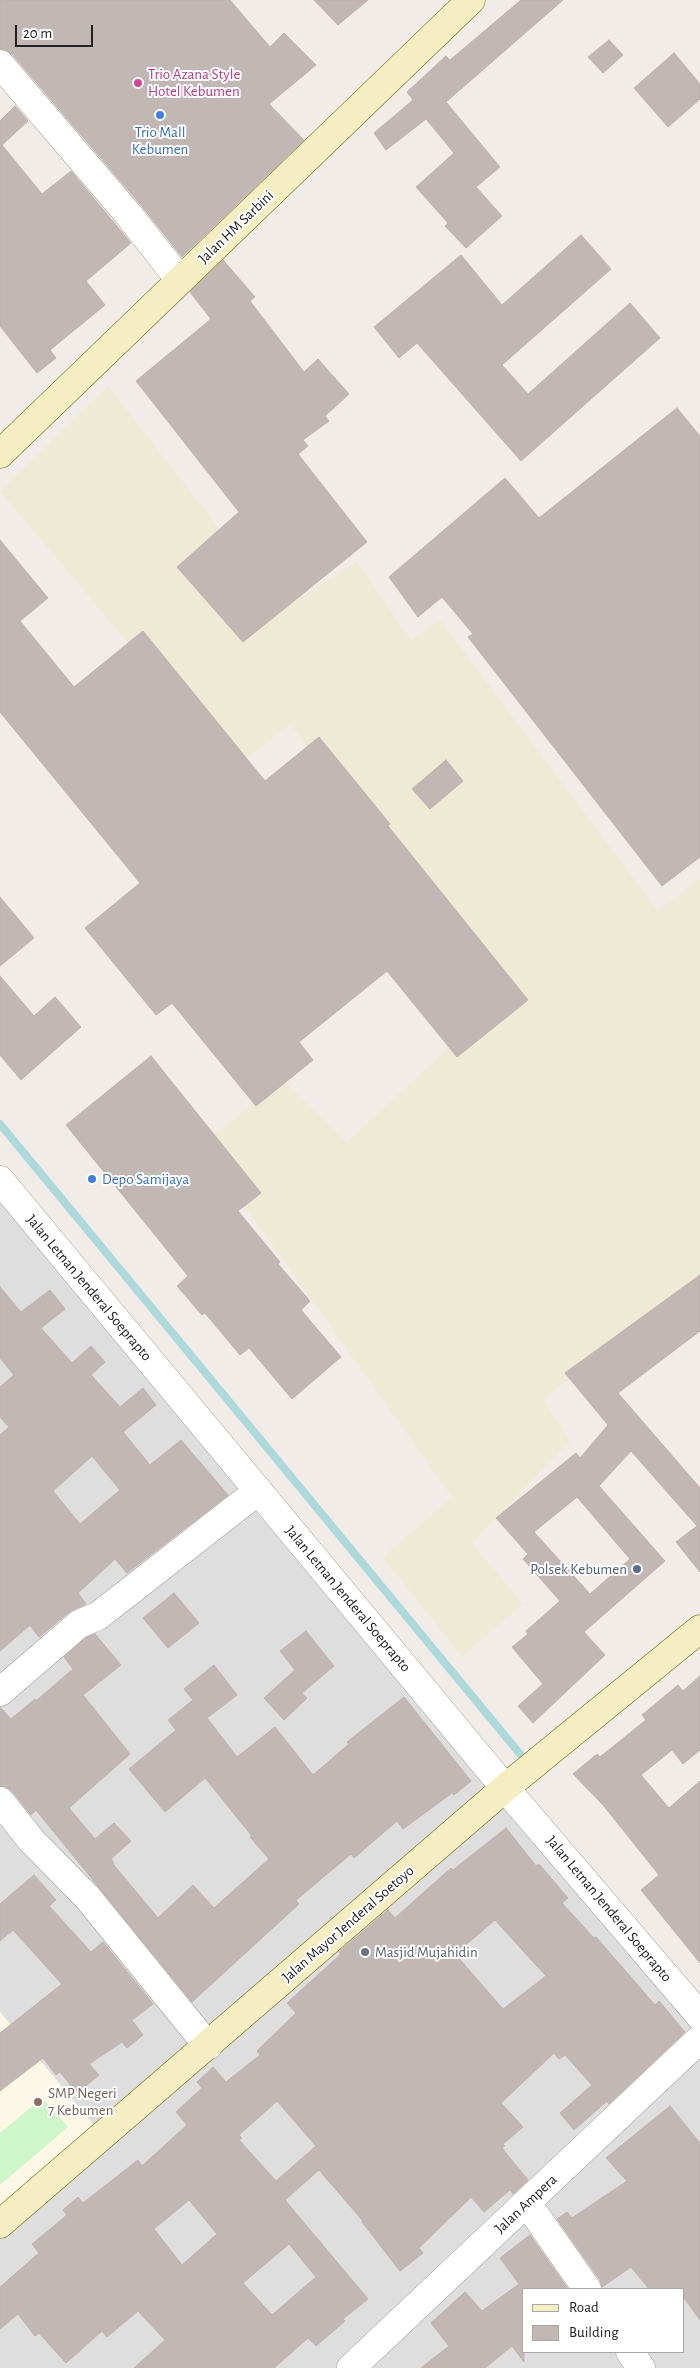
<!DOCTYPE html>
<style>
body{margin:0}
#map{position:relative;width:700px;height:2368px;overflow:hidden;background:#f1ece8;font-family:"Alegreya Sans",sans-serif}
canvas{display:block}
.legend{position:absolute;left:522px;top:2288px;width:162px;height:65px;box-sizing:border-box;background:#fff;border:1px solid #a6a6a6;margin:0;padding:6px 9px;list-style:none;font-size:15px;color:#212121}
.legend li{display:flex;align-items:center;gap:10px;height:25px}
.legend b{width:25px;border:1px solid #a6a6a6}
.scale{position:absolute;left:15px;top:25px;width:78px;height:22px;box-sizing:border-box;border:2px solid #212121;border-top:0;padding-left:6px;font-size:15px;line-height:18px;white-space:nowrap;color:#212121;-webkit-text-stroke:4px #fff;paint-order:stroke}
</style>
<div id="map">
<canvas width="700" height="2368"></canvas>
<ul class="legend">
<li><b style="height:6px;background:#f5eec2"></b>Road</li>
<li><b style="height:14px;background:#c1b7b5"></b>Building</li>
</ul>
<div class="scale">20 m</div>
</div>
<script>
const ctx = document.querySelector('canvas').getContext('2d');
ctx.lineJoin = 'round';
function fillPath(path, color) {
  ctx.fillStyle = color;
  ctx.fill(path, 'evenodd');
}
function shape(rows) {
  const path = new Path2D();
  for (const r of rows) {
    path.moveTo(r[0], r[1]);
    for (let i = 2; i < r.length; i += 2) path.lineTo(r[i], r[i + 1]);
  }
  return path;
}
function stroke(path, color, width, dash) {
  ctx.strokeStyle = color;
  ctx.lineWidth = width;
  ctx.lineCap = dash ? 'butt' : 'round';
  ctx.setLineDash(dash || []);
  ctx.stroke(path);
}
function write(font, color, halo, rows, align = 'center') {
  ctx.font = font + ' "Alegreya Sans",sans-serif';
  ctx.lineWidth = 4;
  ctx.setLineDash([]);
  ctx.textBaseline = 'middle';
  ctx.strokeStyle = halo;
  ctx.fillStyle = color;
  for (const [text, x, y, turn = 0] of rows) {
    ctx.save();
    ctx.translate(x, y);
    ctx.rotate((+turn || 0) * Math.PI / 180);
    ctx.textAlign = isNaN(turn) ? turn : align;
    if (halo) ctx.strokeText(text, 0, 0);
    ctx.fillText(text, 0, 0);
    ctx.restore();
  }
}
fillPath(shape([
 [0,1180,700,2020,700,2368,0,2368],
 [524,2289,684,2289,684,2352,524,2352]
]), '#dfdede');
fillPath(shape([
 [0,2012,103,2136,0,2224]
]), '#fdf8e5');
fillPath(shape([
 [108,386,282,609,357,562,411,640,440,620,658,911,700,878,700,1281,543,1399,570,1441,472,1543,523,1604,462,1657,383,1557,452,1497,201,1145,283,1080,347,1142,501,999,290,724,234,769,0,491]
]), '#edebd6');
fillPath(shape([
 [42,2098,68,2127,0,2185,0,2133]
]), '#cff6ca');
stroke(shape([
 [0,1124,520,1754]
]), '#add9da', 8);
const building = shape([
 [0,0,230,0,270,47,284,33,316,65,269,104,304,140,182,257,140,204,12,54,0,49,0,0],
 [314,0,368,0,338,25,314,0],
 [521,0,563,0,446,102,500,167,476,187,502,216,466,248,445,226,448,223,416,187,454,153,426,119,386,150,374,133,413,100,407,92,446,56,450,60,521,0],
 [609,40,623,55,603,73,588,57,609,40],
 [674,53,700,84,700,99,668,127,634,88,674,53],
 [15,106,28,121,2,145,42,194,71,171,131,243,86,281,105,305,50,350,56,358,37,373,0,326,0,121,15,106],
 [581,235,611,269,502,365,528,394,630,303,660,338,521,461,417,343,399,358,374,327,461,255,502,305,581,235],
 [223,260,255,297,250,301,304,372,318,359,349,394,325,416,329,421,303,440,308,446,298,454,367,542,243,642,177,567,239,512,136,381,211,319,190,292,223,260],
 [677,408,700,436,700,857,662,886,468,637,473,634,442,597,418,617,389,577,505,478,539,518,677,408],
 [0,540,48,598,20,621,74,687,143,631,265,781,319,737,390,824,388,826,528,1000,457,1057,387,971,299,1042,313,1060,256,1106,172,1003,156,1015,85,928,140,883,0,712,0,540],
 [446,760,463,781,430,809,412,789,446,760],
 [0,897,34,938,0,966,0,897],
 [0,976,34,1016,55,997,81,1027,21,1080,0,1055,0,976],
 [151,1056,261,1193,238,1211,280,1262,278,1264,310,1301,301,1310,341,1357,292,1399,249,1348,240,1355,205,1313,202,1315,177,1286,188,1276,66,1125,151,1056],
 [700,1275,700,1331,618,1393,700,1488,700,1572,676,1542,697,1526,631,1451,599,1486,665,1561,584,1632,605,1655,533,1723,518,1706,543,1684,512,1647,528,1634,526,1631,560,1601,523,1559,528,1554,496,1518,576,1453,580,1458,608,1425,565,1373,700,1275],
 [577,1497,630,1559,590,1594,534,1532,577,1497],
 [0,1287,21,1312,50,1290,65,1309,41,1328,72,1363,91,1346,105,1362,91,1375,120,1407,143,1388,156,1405,123,1432,150,1465,181,1440,228,1495,127,1573,115,1559,78,1593,86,1604,69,1612,39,1637,30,1625,0,1651,0,1435,9,1427,0,1417,0,1387,14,1375,0,1358,0,1287],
 [92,1456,120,1490,80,1524,53,1491,92,1456],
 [174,1593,199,1623,168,1648,143,1618,174,1593],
 [306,1631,334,1666,302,1693,307,1698,284,1720,264,1698,295,1670,280,1651,306,1631],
 [95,1634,121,1665,83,1695,130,1754,69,1808,95,1839,114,1823,131,1841,111,1859,114,1863,113,1864,158,1918,193,1885,214,1908,269,1859,250,1837,252,1836,205,1778,165,1812,129,1769,176,1730,168,1720,193,1700,184,1689,214,1665,237,1695,207,1718,237,1757,275,1727,313,1775,349,1744,347,1742,404,1697,471,1781,454,1795,452,1793,403,1829,397,1821,354,1858,351,1854,296,1900,299,1904,192,2002,36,1810,31,1815,12,1791,6,1787,0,1786,0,1707,11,1719,35,1699,36,1701,73,1669,64,1657,87,1637,95,1634],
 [700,1676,700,1750,683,1764,672,1750,641,1775,669,1808,700,1781,700,1963,641,1890,659,1875,603,1805,573,1774,597,1754,600,1757,646,1720,642,1715,678,1685,683,1691,700,1676],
 [506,1828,536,1866,539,1864,568,1898,562,1903,594,1938,596,1937,655,2005,659,2001,685,2032,609,2104,607,2101,574,2130,560,2113,592,2085,565,2055,559,2059,554,2053,501,2103,523,2127,503,2144,505,2146,502,2148,528,2180,513,2194,510,2190,484,2212,471,2197,419,2248,423,2253,400,2271,362,2222,363,2221,319,2170,285,2200,368,2299,343,2319,345,2321,316,2346,308,2338,274,2368,134,2368,165,2340,138,2311,107,2337,102,2331,66,2363,39,2333,35,2336,18,2314,0,2329,0,2287,39,2253,32,2244,67,2215,63,2210,78,2197,83,2203,138,2160,142,2166,187,2125,176,2112,202,2088,197,2082,213,2067,226,2082,260,2055,257,2051,296,2013,287,2003,341,1954,339,1952,388,1910,395,1918,451,1868,453,1870,506,1828],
 [495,1920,546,1976,503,2009,455,1954,495,1920],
 [277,2101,316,2146,276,2181,239,2140,242,2138,239,2135,277,2101],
 [189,2200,217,2234,182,2265,154,2229,189,2200],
 [289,2244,316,2277,272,2315,243,2283,289,2244],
 [34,1875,56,1900,49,1906,91,1952,103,1942,153,2004,132,2020,143,2035,127,2048,122,2042,89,2064,99,2075,77,2093,60,2072,56,2075,43,2058,0,2091,0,2033,62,1984,13,1930,0,1941,0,1904,34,1875],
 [670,2106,700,2143,700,2320,684,2298,684,2289,649,2289,631,2267,602,2287,600,2280,557,2219,567,2212,572,2218,627,2181,606,2158,670,2106],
 [530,2235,568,2289,524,2289,524,2362,512,2346,485,2368,421,2368,449,2346,431,2323,465,2292,482,2311,519,2284,500,2258,530,2235]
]);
fillPath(building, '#c1b7b5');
stroke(building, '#c1b1ac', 1);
const street = shape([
 [0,64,128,214,180,280],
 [0,1180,505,1788,700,2016],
 [0,1692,79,1624,98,1616,258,1491],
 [0,1801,31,1840,88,1898,208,2046],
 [527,2203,587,2289],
 [630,2352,641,2368],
 [351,2368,700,2039]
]);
const secondary = shape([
 [0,454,471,0],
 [0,2224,505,1788,700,1629]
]);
stroke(street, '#9e9e9e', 29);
stroke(secondary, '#726a0e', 29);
stroke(street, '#fff', 28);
stroke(secondary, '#f5eec2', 28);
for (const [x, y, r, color] of [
 [138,83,5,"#d1479c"],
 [160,115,5,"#3f7fe0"],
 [92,1179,5,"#3f7fe0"],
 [637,1569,5,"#5c6f8a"],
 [365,1952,5,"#6b7280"],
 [38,2102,5,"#8d6e63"]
]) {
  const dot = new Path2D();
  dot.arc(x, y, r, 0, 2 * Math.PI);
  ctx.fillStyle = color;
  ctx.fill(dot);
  stroke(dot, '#fff', 2);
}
write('15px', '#b23c85', '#fff', [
 ["Trio Azana Style",148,74],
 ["Hotel Kebumen",148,91]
], 'left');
write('15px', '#366cbe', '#fff', [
 ["Trio Mall",160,132],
 ["Kebumen",160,149],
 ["Depo Samijaya",102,1179,"left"]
]);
write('15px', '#212121', '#fff', [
 ["Jalan HM Sarbini",236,227,-44],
 ["Jalan Letnan Jenderal Soeprapto",89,1288,50],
 ["Jalan Letnan Jenderal Soeprapto",348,1599,50],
 ["Jalan Letnan Jenderal Soeprapto",609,1909,50],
 ["Jalan Mayor Jenderal Soetoyo",348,1924,-41],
 ["Jalan Ampera",526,2204,-43]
]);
write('15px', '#4e5e75', '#fff', [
 ["Polsek Kebumen",627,1569]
], 'right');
write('15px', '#5b616d', '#fff', [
 ["Masjid Mujahidin",375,1952]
], 'left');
write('15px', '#785e54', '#fff', [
 ["SMP Negeri",48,2093],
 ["7 Kebumen",48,2110]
], 'left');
</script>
